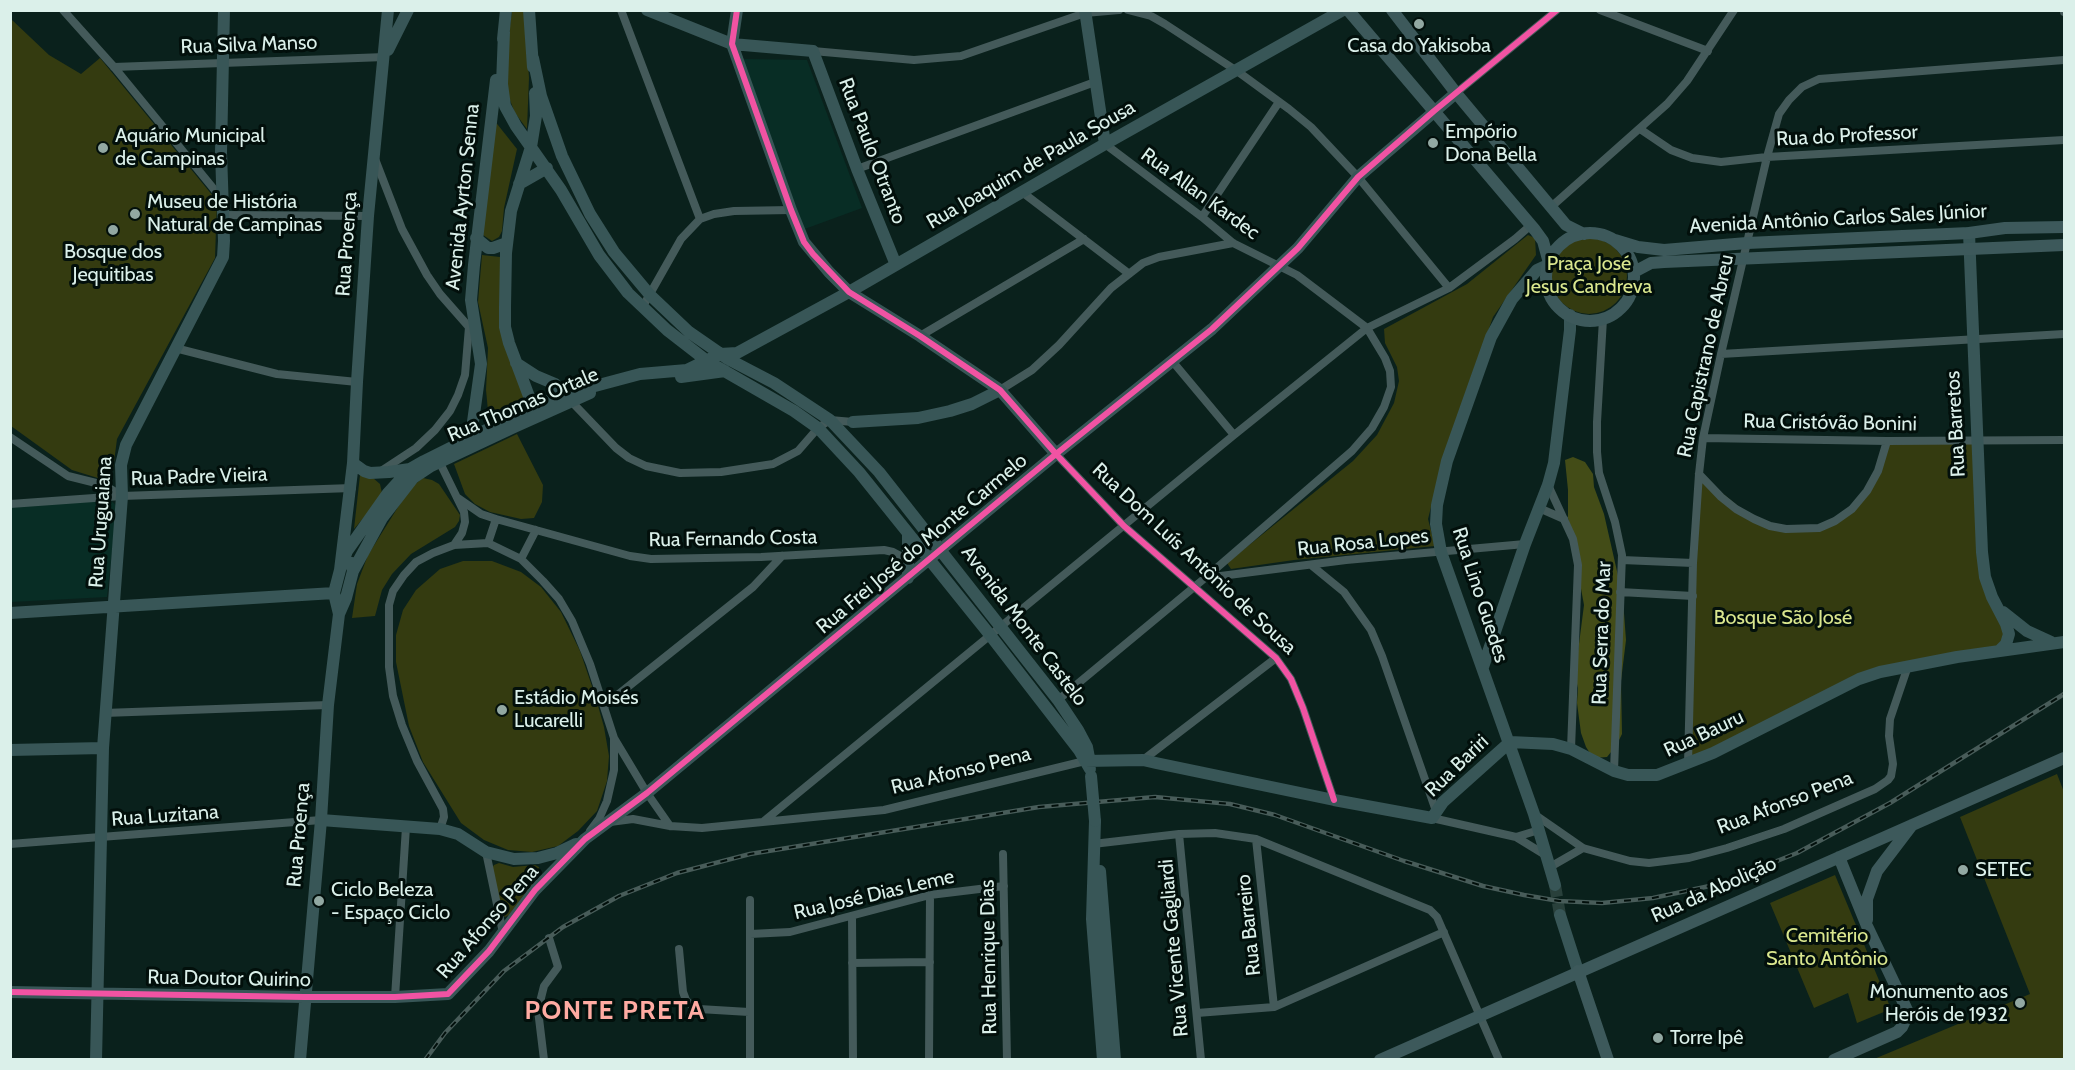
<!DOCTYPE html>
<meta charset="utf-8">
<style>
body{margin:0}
#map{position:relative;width:2075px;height:1070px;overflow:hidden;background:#0a211c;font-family:Cabin,sans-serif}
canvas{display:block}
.frame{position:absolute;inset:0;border:12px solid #dbf0ea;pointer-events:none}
</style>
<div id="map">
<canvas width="2075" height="1070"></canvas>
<div class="frame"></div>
</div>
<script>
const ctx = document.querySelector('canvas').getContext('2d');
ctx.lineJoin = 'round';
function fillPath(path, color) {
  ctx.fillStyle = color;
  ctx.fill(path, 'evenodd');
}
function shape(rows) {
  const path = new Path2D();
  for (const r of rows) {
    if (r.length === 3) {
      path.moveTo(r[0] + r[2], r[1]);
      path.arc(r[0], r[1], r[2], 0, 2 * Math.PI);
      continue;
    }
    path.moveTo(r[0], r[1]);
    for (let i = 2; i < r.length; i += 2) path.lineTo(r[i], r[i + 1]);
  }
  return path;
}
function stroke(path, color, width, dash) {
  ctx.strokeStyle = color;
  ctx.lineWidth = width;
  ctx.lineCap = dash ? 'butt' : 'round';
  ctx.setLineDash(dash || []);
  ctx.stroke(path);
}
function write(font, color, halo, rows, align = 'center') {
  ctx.font = font + ' Cabin,sans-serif';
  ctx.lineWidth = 6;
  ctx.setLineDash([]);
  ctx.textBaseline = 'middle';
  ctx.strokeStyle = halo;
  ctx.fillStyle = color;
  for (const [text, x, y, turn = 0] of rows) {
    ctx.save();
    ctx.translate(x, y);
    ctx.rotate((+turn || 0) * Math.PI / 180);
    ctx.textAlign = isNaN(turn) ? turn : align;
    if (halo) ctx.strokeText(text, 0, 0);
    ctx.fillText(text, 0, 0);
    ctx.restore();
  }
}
fillPath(shape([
 [743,59,807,60,862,208,802,230],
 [109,499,117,506,107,597,11,602,11,507]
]), '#082d25');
fillPath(shape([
 [512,11,525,11,529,78,527,129,515,113,508,95,507,48],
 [11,19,49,55,81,74,100,58,217,201,215,258,117,439,113,470,101,479,72,470,11,426],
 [494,120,517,149,504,208,502,231,499,237,492,241,483,235],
 [1528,235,1535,238,1536,255,1493,317,1441,467,1428,519,1435,546,1294,560,1231,569,1227,563,1353,461,1377,435,1394,403,1399,381,1397,367,1385,343,1384,329,1467,284],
 [1589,276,38],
 [482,255,500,257,500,309,527,403,489,421,486,390,488,348,478,302],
 [517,434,543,485,542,502,534,518,521,519,490,512,475,504,465,494,454,464],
 [1887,441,1977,441,1982,552,2006,644,1881,672,1688,764,1699,474,1754,519,1799,529,1835,521,1867,491],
 [360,475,373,478,380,484,382,493,378,501,354,529],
 [423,478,432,480,439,484,460,515,459,521,455,527,411,554,392,574,382,590,375,616,352,618,357,584,368,555,410,488],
 [463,561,492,561,521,572,541,587,561,612,580,651,595,695,604,727,609,756,607,781,597,811,578,831,558,846,532,852,508,850,484,840,461,823,423,762,409,726,396,662,396,635,403,610,416,590,440,569],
 [2057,774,2064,792,2064,1059,1874,1059,2030,994,1960,817],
 [499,863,513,867,535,865,539,867,540,874,509,915,505,917,501,914,491,870,494,865],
 [1835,875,1891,1009,1857,1023,1848,993,1814,1008,1770,903]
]), '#343b10');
fillPath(shape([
 [1573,457,1585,462,1593,474,1594,487,1604,514,1619,580,1624,613,1626,640,1621,681,1622,734,1616,746,1607,757,1593,758,1586,747,1581,733,1577,703,1578,688,1575,675,1584,605,1568,518,1568,490,1565,460]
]), '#434c17');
stroke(shape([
 [1555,885,1560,915]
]), '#29403b', 12, [12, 6]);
stroke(shape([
 [63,10,114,67,222,199],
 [621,10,700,219],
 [1128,10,1151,16,1165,24,1237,71,1289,109,1311,127,1358,177,1449,288],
 [1600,10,1708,51],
 [2064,10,2064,12],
 [813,51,914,60,961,56,1085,13,1119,10],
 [114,67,385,57],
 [1456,93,1557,10],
 [1640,129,1671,150,1692,158,1721,162,1767,157,2064,140],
 [375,159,402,229,427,275,440,294,469,327,475,327],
 [857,169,1095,82],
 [1022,192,1128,273],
 [1551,207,1667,104,1687,81,1734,10],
 [224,215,368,216],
 [1202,217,1279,102],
 [642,308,681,239,700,219,714,214,734,211,791,210],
 [1603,319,1597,422,1597,452,1599,473,1615,522,1622,555,1614,771],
 [920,336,1084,239],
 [175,348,277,374,357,382],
 [1721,354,2064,334],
 [1173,362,1234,435],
 [1000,390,1032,370,1059,345,1111,288,1143,263,1159,257,1233,243],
 [568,398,616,448,629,458,646,466,680,473,721,472,773,464,798,451,818,428,830,420,853,422],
 [10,437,68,476,104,485,122,496],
 [1703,438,1887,441,2064,440],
 [1056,454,1124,526,1276,658,1291,679,1303,708,1334,800],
 [442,459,440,463,464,512,465,522,462,533,454,545],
 [381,471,416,448,435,430,450,411,458,395,465,375,469,327],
 [1699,474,1721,497,1736,509,1754,519,1770,526,1786,529,1819,528,1835,521,1852,509,1867,491,1878,471,1887,441],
 [1548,485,1573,539,1578,565,1571,749],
 [458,498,481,514,496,519,630,556,651,559,761,557,884,550,893,552,908,560],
 [10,504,122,496,352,488],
 [1539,508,1564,519],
 [488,543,496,519],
 [521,559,536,530],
 [1622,560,1693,563],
 [1311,565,1344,592,1371,630,1382,656,1436,811],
 [1205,578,1346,560,1525,544],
 [1620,592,1693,596],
 [1058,700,1205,578,1352,451,1372,428,1384,407,1391,387,1390,371,1385,358,1367,328,1297,275,1233,243,1202,217,1105,144],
 [605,705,753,587,782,556],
 [104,713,328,705],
 [614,738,647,793,670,826],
 [1143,760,1276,658],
 [1688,764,1693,563,1699,474,1703,438,1721,354,1767,157,1779,114,1789,100,1802,87,1819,79,2064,60],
 [1534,814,1583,848,1630,861,1649,863,1689,858,1727,848,1784,829,1875,789,1888,780,1891,776,1893,764,1889,736,1890,719,1908,666],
 [1432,818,1516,837,1547,856],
 [764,821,1234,435,1367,328,1449,288,1515,239,1531,225],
 [610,822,633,819,670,826,702,828,884,810,1085,761],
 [440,829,444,817,443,809,417,761,402,725,393,696,389,667,389,605,393,591,404,575,416,562,433,553,454,545,488,543,521,559,543,581,559,599,572,621,590,664,614,738,614,770,607,801,599,819,590,831],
 [1179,834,1201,1060],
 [1516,837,1539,830],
 [1256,839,1274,1007],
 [10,844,321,820],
 [1093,844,1179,834,1215,833,1256,839,1430,910,1437,917,1499,1060],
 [486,852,503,933],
 [1003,854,1007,1060],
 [1550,867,1583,848],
 [750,900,750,1060],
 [852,916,853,1060],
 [750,934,790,932,930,895,1004,886],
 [679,949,683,992,686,1000,692,1006,699,1009,749,1012],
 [852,963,930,962],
 [395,997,406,827],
 [1197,1013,1274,1007,1444,932],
 [544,1060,538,1010,544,986,558,967,549,938],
 [929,1060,930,895]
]), '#445a5a', 8);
stroke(shape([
 [529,10,533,67],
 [647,10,732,44,813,51,857,169,896,265],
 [737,10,732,44,791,210,804,242,829,272,849,292,920,336,1000,390,1056,454],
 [1085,10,1105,144],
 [504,32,502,84,505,106,516,126,561,190,599,255,628,293,667,330,707,361,794,411,818,428,859,472,990,635,1079,750,1090,769],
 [503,39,506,10],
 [388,50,408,10],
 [533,58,541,96,562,156,590,214,614,252,650,295,689,332,728,359,774,383,830,420,879,472,1058,700,1078,730,1087,747,1090,763],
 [519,184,547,168],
 [1969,233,1982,552,1985,577,1992,597,2006,624,2009,634,2006,644,2000,650],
 [476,238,488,248,493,248,507,243],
 [1548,265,1537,270,1512,299,1491,337,1447,461,1437,505,1436,524,1441,552,1534,814,1555,885],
 [516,363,536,376,555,384,565,394],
 [681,377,725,371],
 [533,407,509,343,505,327,505,307,506,253,511,211,531,147,536,116,535,93],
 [853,422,918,418,950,411,972,404,1000,390],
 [471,436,481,364,471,300,474,265,496,80],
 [353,463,364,471,370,473,389,472,410,469],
 [340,570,347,551,388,493,410,469,424,461,522,412,565,394,640,374,687,370,720,354,737,353,849,292,1105,144,1343,10],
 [353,571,382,518,413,478,431,466,514,427,590,393],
 [908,578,908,533],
 [2003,612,2027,631,2051,642],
 [10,613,334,593],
 [339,614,346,598,353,571,352,563],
 [1483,667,1525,544,1548,485,1554,463,1570,330,1570,315],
 [10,750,103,748],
 [1085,761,1143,760,1156,763,1334,800,1432,818,1443,802,1510,742,1553,744,1571,749,1614,771,1628,775,1657,775,1713,753,1859,679,1880,672,1957,657,2064,642],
 [321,820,440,829,458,834,486,852,514,859,538,858,557,853,576,844],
 [1095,821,1092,919,1103,1060],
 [1100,871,1115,1060],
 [1560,915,1578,971],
 [10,992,304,997,395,997,448,994,489,951,535,890,585,839,647,793,1056,454,1212,329,1298,248,1358,177,1456,93],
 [96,1060,103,748,122,496,121,465,126,445,223,257,224,241,221,152,224,10],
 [300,1060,321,820,328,705,339,614,334,593,340,570,353,463,357,382,368,216,388,10]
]), '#385657', 12);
stroke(shape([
 [1348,10,1535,230,1543,241,1549,263],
 [1392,10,1456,93,1566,225,1584,234],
 [1590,277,44],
 [1615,240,1638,247,1664,250,1747,243,1969,233,2005,228,2064,227],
 [1634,272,1651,263,1664,262,2064,245],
 [1867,920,1867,899,1877,871,1912,825],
 [1578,971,1608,1060],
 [1380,1060,2064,758],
 [1834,1060,1897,1032,1902,1027,1907,1016,1907,1010,1867,926,1839,857]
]), '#3d595b', 12);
const rail = shape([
 [425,1060,445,1033,504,971,563,927,619,896,677,873,750,854,1039,807,1155,797,1230,804,1275,815,1404,861,1483,886,1524,895,1559,901,1602,903,1653,898,1719,884,1797,853,1890,803,2064,694]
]);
stroke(rail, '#485c59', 4.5);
stroke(rail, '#020f0b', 2, [7]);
stroke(shape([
 [1091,776,1095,821]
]), '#385657', 12);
stroke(shape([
 [737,10,732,44,791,210,804,242,813,254,849,292,920,336,1000,390,1056,454,1124,526,1276,658,1291,679,1303,708,1334,800],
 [10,992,304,997,395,997,448,994,489,951,535,890,585,839,647,793,1056,454,1212,329,1298,248,1358,177,1434,111,1557,10]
]), '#f153a3', 6);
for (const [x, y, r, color] of [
 [1419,24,6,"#92a8a2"],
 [1433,143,6,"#92a8a2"],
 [103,148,6,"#92a8a2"],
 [135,214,6,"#92a8a2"],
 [113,230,6,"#92a8a2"],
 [502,710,6,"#92a8a2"],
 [1963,870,6,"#92a8a2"],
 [319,901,6,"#92a8a2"],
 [2020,1003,6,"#92a8a2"],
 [1658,1038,6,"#92a8a2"]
]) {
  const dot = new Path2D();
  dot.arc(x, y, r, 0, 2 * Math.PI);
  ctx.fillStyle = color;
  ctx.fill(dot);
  stroke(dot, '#020f0b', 2);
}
write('20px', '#dbf0ea', '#020f0b', [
 ["Rua Silva Manso",249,45,-2],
 ["Rua do Professor",1847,136,-3],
 ["Rua Paulo Otranto",872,151,69],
 ["Rua Joaquim de Paula Sousa",1031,165,-30],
 ["Rua Allan Kardec",1200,194,36],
 ["Avenida Ayrton Senna",463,197,-84],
 ["Avenida Antônio Carlos Sales Júnior",1838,219,-3],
 ["Rua Proença",347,244,-86],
 ["Rua Capistrano de Abreu",1706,356,-78],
 ["Rua Thomas Ortale",523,405,-23],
 ["Rua Cristóvão Bonini",1830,423,1],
 ["Rua Barretos",1956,424,-93],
 ["Rua Padre Vieira",199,477,-2],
 ["Rua Uruguaiana",101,522,-86],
 ["Rua Fernando Costa",733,539,-1],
 ["Rua Rosa Lopes",1363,543,-6],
 ["Rua Frei José do Monte Carmelo",922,544,-40],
 ["Rua Dom Luís Antônio de Sousa",1194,559,43],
 ["Rua Lino Guedes",1480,595,72],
 ["Avenida Monte Castelo",1024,626,53],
 ["Rua Serra do Mar",1602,633,-88],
 ["Rua Bauru",1704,734,-25],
 ["Rua Bariri",1457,766,-44],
 ["Rua Afonso Pena",961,771,-14],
 ["Rua Afonso Pena",1785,803,-21],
 ["Rua Luzitana",165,816,-4],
 ["Rua Proença",299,835,-85],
 ["Rua da Abolição",1714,890,-24],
 ["Rua José Dias Leme",874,895,-13],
 ["Rua Afonso Pena",488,922,-49],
 ["Rua Barreiro",1249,925,-96],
 ["Rua Vicente Gagliardi",1174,948,-95],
 ["Rua Henrique Dias",989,957,-91],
 ["Rua Doutor Quirino",229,979,1]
]);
write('20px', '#dbf0ea', '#020f0b', [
 ["Casa do Yakisoba",1419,46,"center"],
 ["Empório",1445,132],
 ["Dona Bella",1445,155],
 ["Aquário Municipal",115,136],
 ["de Campinas",115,159],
 ["Museu de História",147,202],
 ["Natural de Campinas",147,225],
 ["Bosque dos",113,252,"center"],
 ["Jequitibas",113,275,"center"],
 ["Estádio Moisés",514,698],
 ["Lucarelli",514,721],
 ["SETEC",1975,870],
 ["Ciclo Beleza",331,890],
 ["- Espaço Ciclo",331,913],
 ["Monumento aos",2008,992,"right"],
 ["Heróis de 1932",2008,1015,"right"],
 ["Torre Ipê",1670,1038]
], 'left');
write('20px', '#dae78e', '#020f0b', [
 ["Praça José",1589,264],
 ["Jesus Candreva",1589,287],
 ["Bosque São José",1783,618],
 ["Cemitério",1827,936],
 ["Santo Antônio",1827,959]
]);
ctx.letterSpacing = '1.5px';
write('bold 26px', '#ffaba2', '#020f0b', [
 ["PONTE PRETA",615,1011]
]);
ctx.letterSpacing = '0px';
</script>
